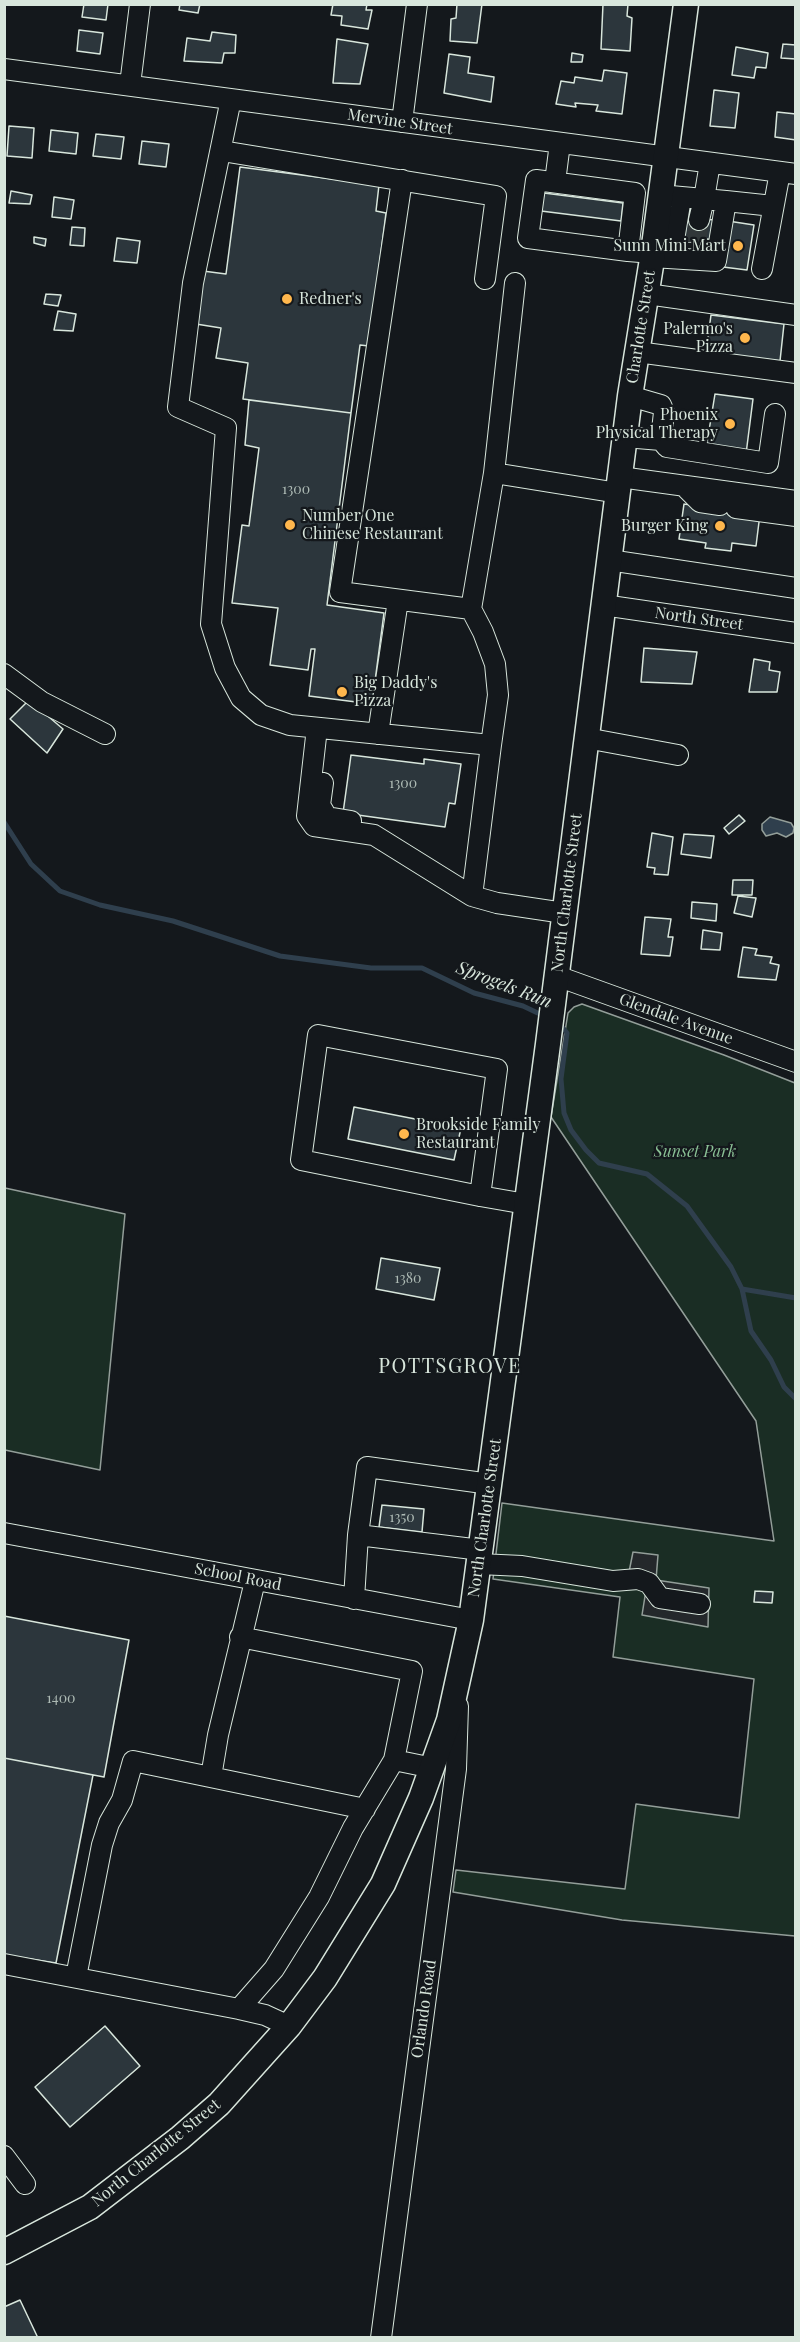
<!DOCTYPE html>
<style>
body{margin:0}
#map{position:relative;width:800px;height:2342px;overflow:hidden;background:#14181c;font-family:"Playfair Display",serif}
canvas{display:block}
.frame{position:absolute;inset:0;border:6px solid #d8e6dc;pointer-events:none}
</style>
<div id="map">
<canvas width="800" height="2342"></canvas>
<div class="frame"></div>
</div>
<script>
const ctx = document.querySelector('canvas').getContext('2d');
ctx.lineJoin = 'round';
function fillPath(path, color) {
  ctx.fillStyle = color;
  ctx.fill(path, 'evenodd');
}
function shape(rows) {
  const path = new Path2D();
  for (const r of rows) {
    path.moveTo(r[0], r[1]);
    for (let i = 2; i < r.length; i += 2) path.lineTo(r[i], r[i + 1]);
  }
  return path;
}
function stroke(path, color, width, dash) {
  ctx.strokeStyle = color;
  ctx.lineWidth = width;
  ctx.lineCap = dash ? 'butt' : 'round';
  ctx.setLineDash(dash || []);
  ctx.stroke(path);
}
function write(font, color, halo, rows, align = 'center') {
  ctx.font = font + ' "Playfair Display",serif';
  ctx.lineWidth = 4.5;
  ctx.setLineDash([]);
  ctx.textBaseline = 'middle';
  ctx.strokeStyle = halo;
  ctx.fillStyle = color;
  for (const [text, x, y, turn = 0] of rows) {
    ctx.save();
    ctx.translate(x, y);
    ctx.rotate((+turn || 0) * Math.PI / 180);
    ctx.textAlign = isNaN(turn) ? turn : align;
    if (halo) ctx.strokeText(text, 0, 0);
    ctx.fillText(text, 0, 0);
    ctx.restore();
  }
}
const green = shape([
 [582,1004,724,1055,795,1083,795,1936,622,1920,453,1892,456,1870,625,1889,636,1804,739,1818,754,1679,613,1657,620,1597,493,1579,502,1503,774,1541,756,1421,551,1117,568,1013,574,1007,582,1004],
 [5,1188,125,1214,100,1470,5,1450,5,1188]
]);
fillPath(green, '#1a2d24');
stroke(green, '#939e99', 1.5);
const parking = shape([
 [633,1552,658,1555,656,1580,709,1588,708,1627,642,1615,646,1590,626,1587,633,1552]
]);
fillPath(parking, '#24282b');
stroke(parking, '#939e99', 1.5);
const water = shape([
 [770,817,791,823,794,828,793,833,786,837,777,833,766,836,762,830,762,824,770,817]
]);
fillPath(water, '#2f3f4d');
stroke(water, '#939e99', 1.5);
stroke(shape([
 [4,822,31,864,60,891,100,905,173,921,280,956,371,968,422,968,474,993,523,1006,544,1016],
 [558,1022,567,1033,561,1079,564,1113,571,1130,586,1150,599,1163,647,1174,687,1206,731,1267,742,1289,751,1331,771,1360,784,1387,796,1399],
 [742,1289,796,1298]
]), '#2f3f4d', 5);
const building = shape([
 [84,4,108,4,106,20,82,17,84,4],
 [180,4,200,4,198,13,179,10,180,4],
 [333,4,367,4,366,10,372,10,368,29,341,25,342,16,331,15,333,4],
 [457,4,482,4,477,43,450,41,451,19,456,18,457,4],
 [603,4,628,4,627,16,632,18,630,51,601,49,603,4],
 [79,30,103,33,100,54,77,51,79,30],
 [212,32,236,35,235,53,224,53,222,63,184,61,187,38,210,41,212,32],
 [337,39,368,44,360,84,333,83,337,39],
 [783,44,796,45,796,59,781,58,783,44],
 [736,47,768,53,766,68,756,67,754,78,732,75,736,47],
 [572,53,583,55,582,62,571,62,572,53],
 [449,54,470,57,468,73,494,77,491,102,444,93,449,54],
 [604,70,627,73,622,114,596,111,598,105,575,103,576,107,556,104,561,81,574,83,575,77,602,81,604,70],
 [714,90,739,93,735,128,710,126,714,90],
 [777,112,796,114,796,140,775,137,777,112],
 [9,126,34,128,32,158,7,156,9,126],
 [51,130,78,133,76,154,49,151,51,130],
 [96,134,124,137,121,159,93,156,96,134],
 [142,141,169,144,166,167,139,164,142,141],
 [240,167,379,185,376,211,386,213,369,346,360,345,351,413,243,399,248,363,216,358,221,328,196,324,203,271,226,274,240,167],
 [11,191,32,195,30,204,9,203,11,191],
 [544,193,623,203,621,221,541,211,544,193],
 [54,197,74,200,71,219,52,217,54,197],
 [682,218,717,220,715,240,698,238,698,243,679,241,682,218],
 [728,221,754,225,747,270,723,267,728,221],
 [72,227,85,228,84,246,70,245,72,227],
 [34,237,46,239,45,246,34,243,34,237],
 [117,238,140,241,137,263,114,261,117,238],
 [46,294,61,295,58,306,44,304,46,294],
 [58,311,76,314,73,331,54,330,58,311],
 [711,315,784,324,780,361,706,352,711,315],
 [715,394,753,399,746,454,706,449,715,394],
 [249,400,351,413,327,605,384,613,372,704,309,696,315,649,311,649,308,670,270,665,278,608,232,603,242,525,249,526,259,448,245,445,249,400],
 [684,504,760,514,756,546,732,543,731,551,705,548,706,543,679,539,684,504],
 [644,648,697,652,692,684,641,682,644,648],
 [754,659,770,662,769,670,780,672,777,692,749,692,754,659],
 [29,700,63,729,47,753,10,719,29,700],
 [351,755,424,764,424,759,461,764,455,804,449,803,445,827,343,813,351,755],
 [739,815,745,821,729,834,724,828,739,815],
 [652,833,673,837,668,875,654,874,655,868,647,867,652,833],
 [684,834,714,836,711,858,681,854,684,834],
 [733,880,753,880,752,895,732,895,733,880],
 [738,896,756,898,752,917,734,913,738,896],
 [692,902,717,904,716,921,691,918,692,902],
 [645,917,671,919,668,937,673,937,670,956,641,954,645,917],
 [703,930,722,933,720,950,701,949,703,930],
 [743,947,757,949,755,955,772,957,770,963,779,965,776,980,738,977,743,947],
 [354,1107,461,1128,454,1160,348,1139,354,1107],
 [381,1258,440,1268,434,1300,376,1289,381,1258],
 [382,1505,424,1509,422,1532,379,1527,382,1505],
 [755,1591,773,1592,772,1603,754,1602,755,1591],
 [4,1616,129,1640,104,1777,4,1758,4,1616],
 [4,1758,93,1775,56,1963,4,1955,4,1758],
 [105,2026,140,2066,70,2127,35,2087,105,2026],
 [20,2300,38,2338,4,2338,4,2307,20,2300]
]);
fillPath(building, '#2c363c');
stroke(building, '#d8e6dc', 1.5);
stroke(shape([
 [696,243,699,220]
]), '#313739', 20, [20, 10]);
const minor = shape([
 [4,69,796,174],
 [130,85,140,4],
 [231,99,193,283,178,407,226,428,211,624,225,668,241,698,261,715,290,725,491,745,472,896,497,903,564,913],
 [402,122,417,4],
 [222,151,496,196,485,279],
 [402,180,340,592,471,609,494,473],
 [555,182,560,143],
 [659,195,704,199,699,220],
 [726,201,773,206],
 [628,251,635,193,536,180,528,238,628,251,653,253],
 [652,257,716,261,726,201,704,199,710,163],
 [671,258,681,198],
 [762,269,780,172],
 [515,283,494,473,618,493],
 [647,294,796,315],
 [637,352,796,373],
 [625,437,661,440,664,412,661,405,630,396],
 [661,440,667,447,768,463,775,414],
 [620,477,796,501],
 [684,486,700,502,720,505],
 [736,508,796,516],
 [609,560,796,588],
 [603,605,796,633],
 [471,609,483,632,495,664,498,695,491,745],
 [4,674,42,702,105,734],
 [317,728,307,816,314,826,374,835,472,896],
 [378,734,398,600],
 [586,738,678,755],
 [323,783,320,805,327,817,351,821],
 [557,976,796,1062],
 [480,1196,497,1069,318,1035,301,1160,480,1196,526,1204],
 [4,1533,471,1620],
 [358,1535,481,1550],
 [479,1564,522,1566,613,1581,638,1579,649,1583,660,1598,700,1604],
 [354,1599,358,1535,367,1467,490,1484],
 [240,1637,412,1671,394,1760,433,1768],
 [211,1777,218,1735,255,1581],
 [4,1964,239,2009,265,2015,289,2026],
 [76,1977,102,1845,109,1823,122,1800,133,1761,365,1809],
 [239,2009,274,1969,319,1897,353,1828,394,1760],
 [4,2156,25,2184],
 [381,2338,456,1769,458,1706]
]);
const major = shape([
 [4,2252,90,2207,180,2138,219,2104,289,2026,325,1978,383,1884,421,1798,449,1720,471,1620,548,1044,630,396,653,253,686,4]
]);
stroke(minor, '#d8e6dc', 22);
stroke(major, '#d8e6dc', 27);
stroke(minor, '#14181c', 20);
stroke(major, '#14181c', 24);
for (const [x, y, r, color] of [
 [738,246,6,"#ffb74d"],
 [287,299,6,"#ffb74d"],
 [745,338,6,"#ffb74d"],
 [730,424,6,"#ffb74d"],
 [290,525,6,"#ffb74d"],
 [720,526,6,"#ffb74d"],
 [342,692,6,"#ffb74d"],
 [404,1134,6,"#ffb74d"]
]) {
  const dot = new Path2D();
  dot.arc(x, y, r, 0, 2 * Math.PI);
  ctx.fillStyle = color;
  ctx.fill(dot);
  stroke(dot, '#14181c', 2);
}
write('14px', '#adbab4', null, [
 ["1300",296,490],
 ["1300",403,784],
 ["1380",408,1279],
 ["1350",402,1518],
 ["1400",61,1699]
]);
write('16px', '#d8e6dc', '#14181c', [
 ["Mervine Street",400,122,8],
 ["Charlotte Street",641,327,-81],
 ["North Street",699,619,8],
 ["North Charlotte Street",567,893,-83],
 ["Glendale Avenue",676,1019,20],
 ["North Charlotte Street",485,1518,-82],
 ["School Road",238,1577,11],
 ["Orlando Road",424,2009,-82],
 ["North Charlotte Street",156,2153,-39]
]);
write('16px', '#d8e6dc', '#14181c', [
 ["Sunn Mini Mart",726,246],
 ["Redner's",299,299,"left"],
 ["Palermo's",733,329],
 ["Pizza",733,347],
 ["Phoenix",718,415],
 ["Physical Therapy",718,433],
 ["Number One",302,516,"left"],
 ["Chinese Restaurant",302,534,"left"],
 ["Burger King",708,526],
 ["Big Daddy's",354,683,"left"],
 ["Pizza",354,701,"left"],
 ["Brookside Family",416,1125,"left"],
 ["Restaurant",416,1143,"left"]
], 'right');
write('italic 16px', '#8ac095', '#14181c', [
 ["Sunset Park",695,1152]
]);
write('italic 18px', '#d8e6dc', '#14181c', [
 ["Sprogels Run",504,985,21]
]);
ctx.letterSpacing = '1.5px';
write('20px', '#d8e6dc', '#14181c', [
 ["POTTSGROVE",450,1367]
]);
ctx.letterSpacing = '0px';
</script>
